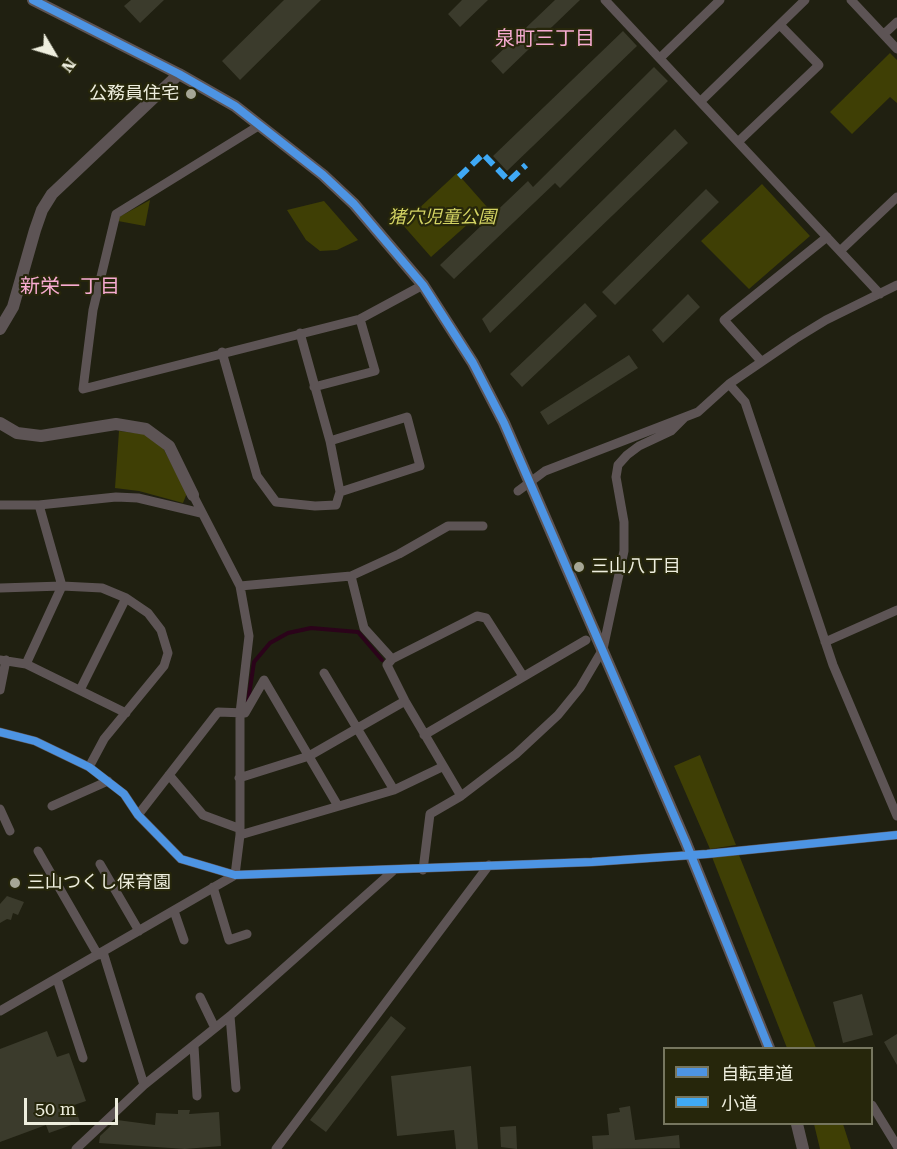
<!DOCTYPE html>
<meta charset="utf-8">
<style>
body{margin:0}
#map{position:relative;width:897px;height:1149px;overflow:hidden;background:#202011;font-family:"Roboto Serif","Noto Sans JP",serif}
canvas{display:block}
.legend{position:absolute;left:663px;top:1047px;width:210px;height:78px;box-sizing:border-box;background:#26260b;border:2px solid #76765f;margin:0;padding:8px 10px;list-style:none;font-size:18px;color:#eeeede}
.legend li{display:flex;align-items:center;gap:12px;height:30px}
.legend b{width:30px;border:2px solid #76765f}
.north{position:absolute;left:24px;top:24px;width:60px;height:60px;-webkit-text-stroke:4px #26260b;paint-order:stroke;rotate:128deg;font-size:16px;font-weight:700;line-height:24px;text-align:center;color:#eeeede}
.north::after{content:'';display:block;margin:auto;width:21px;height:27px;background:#eeeede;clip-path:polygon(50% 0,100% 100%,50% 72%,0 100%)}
.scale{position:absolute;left:24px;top:1098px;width:94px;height:27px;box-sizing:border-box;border:3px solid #eeeede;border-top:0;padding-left:8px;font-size:18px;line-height:21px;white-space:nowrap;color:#eeeede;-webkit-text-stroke:4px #26260b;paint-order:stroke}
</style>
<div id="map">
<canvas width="897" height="1149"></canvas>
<ul class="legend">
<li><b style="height:8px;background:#4d94e3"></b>自転車道</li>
<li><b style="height:8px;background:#3fa9f5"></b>小道</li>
</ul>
<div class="north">N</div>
<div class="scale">50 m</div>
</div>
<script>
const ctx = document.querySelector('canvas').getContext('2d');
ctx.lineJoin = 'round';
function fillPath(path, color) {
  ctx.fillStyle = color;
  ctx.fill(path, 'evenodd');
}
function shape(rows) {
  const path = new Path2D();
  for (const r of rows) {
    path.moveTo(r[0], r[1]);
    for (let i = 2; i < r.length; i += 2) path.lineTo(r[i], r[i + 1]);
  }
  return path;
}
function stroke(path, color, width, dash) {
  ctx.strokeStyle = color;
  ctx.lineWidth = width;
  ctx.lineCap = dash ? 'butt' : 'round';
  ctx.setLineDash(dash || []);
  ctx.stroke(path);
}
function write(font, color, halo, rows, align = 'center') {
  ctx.font = font + ' "Roboto Serif","Noto Sans JP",serif';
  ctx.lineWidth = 4.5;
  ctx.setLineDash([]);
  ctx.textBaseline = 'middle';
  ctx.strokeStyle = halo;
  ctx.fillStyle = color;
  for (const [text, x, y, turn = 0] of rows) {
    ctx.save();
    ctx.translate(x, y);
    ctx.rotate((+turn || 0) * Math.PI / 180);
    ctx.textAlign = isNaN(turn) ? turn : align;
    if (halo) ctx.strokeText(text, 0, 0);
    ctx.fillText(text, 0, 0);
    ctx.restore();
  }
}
fillPath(shape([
 [890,53,897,60,897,103,890,97,852,134,830,112],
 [457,173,487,207,431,257,402,224],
 [762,184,810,236,749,289,701,241],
 [150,200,145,226,118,221,119,217],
 [324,201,358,240,337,250,320,251,306,240,287,210],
 [119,431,144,434,163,448,187,493,183,503,139,491,115,488],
 [700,755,736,845,710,849,674,766],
 [739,855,816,1048,787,1048,712,857],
 [814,1124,843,1124,851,1149,820,1149]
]), '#3f3f05');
stroke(shape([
 [248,702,254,662,270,643,288,633,311,628,358,632,382,660]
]), '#2b031a', 4);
fillPath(shape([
 [131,0,164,0,140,23,124,6],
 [284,0,321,0,240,80,222,61],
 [462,0,488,0,460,27,448,14],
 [555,0,580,0,503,74,491,61],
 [623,31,637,46,507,171,493,156],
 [654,67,668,81,560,188,555,183,454,279,440,265,528,181,533,187],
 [675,129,688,143,490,333,482,319],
 [706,189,719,202,615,305,602,292],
 [688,294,700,307,663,343,652,330],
 [585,303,597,316,522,387,510,374],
 [629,355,638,368,548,425,540,412],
 [7,896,24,902,18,915,13,913,11,920,7,919,0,923,0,904],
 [862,994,873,1035,843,1043,833,1002],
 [391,1016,406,1028,326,1132,310,1120],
 [47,1031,57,1057,69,1053,86,1101,74,1105,80,1122,49,1133,46,1125,0,1142,0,1049],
 [897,1034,897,1065,884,1042],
 [471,1066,478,1149,456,1149,454,1130,397,1136,391,1076],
 [630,1106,635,1140,679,1135,680,1148,593,1149,592,1136,609,1135,607,1114,620,1112,619,1108],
 [178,1110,190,1110,189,1114,219,1112,221,1146,185,1149,99,1143,100,1136,117,1120,155,1125,156,1113,178,1114],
 [516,1126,517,1149,501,1147,500,1127]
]), '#3b3b2c');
stroke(shape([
 [605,0,880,294],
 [851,0,897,49],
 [884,34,897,22],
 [660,58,720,0],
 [701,101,805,0],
 [260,125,116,214,93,310,83,389,360,319,423,285],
 [739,141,819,65,780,25],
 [840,251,897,197],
 [222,352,257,476,276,502,315,506,336,505,340,492,330,441,300,333],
 [761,361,724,320,827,237],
 [729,384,745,402,833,665,897,816],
 [314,387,375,371,360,319],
 [330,441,407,417,420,466,340,492],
 [518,491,545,471,698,412,729,384,795,339,826,320,897,285],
 [0,505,39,505,116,497,138,498,201,513],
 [351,576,364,628,392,659,477,616,486,618,523,676],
 [240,586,351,576,399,554,448,526,483,526],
 [0,588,62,586,102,588,126,598,148,613,161,630,168,653,164,666,104,739,89,767],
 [825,642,897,610],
 [392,659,387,665,405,701,461,796],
 [0,660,26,664,126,713],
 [26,664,62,586,39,505],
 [324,673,394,790],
 [0,690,6,660],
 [80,690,126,598],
 [0,732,35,741,89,767,124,794,138,815,181,859,235,875,592,862,707,854,897,835],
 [424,735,586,640],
 [169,775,203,815,238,828],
 [239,778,309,756,405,701],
 [52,806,108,781],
 [0,809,10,831],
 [138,815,218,712,245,713,264,680,338,806],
 [240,835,394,790,442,767],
 [38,851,98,955],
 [100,864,139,931],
 [423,870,430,814,461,796,516,754,558,715,580,688,603,649,624,551,624,522,616,477,618,465,627,455,639,446,671,431,685,417],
 [213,887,229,940,247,934],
 [174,911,184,940],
 [103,952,144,1085],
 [57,979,83,1058],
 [200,997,215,1028],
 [0,1011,235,875,240,835,240,713,249,636,240,586,193,495],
 [230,1016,236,1088],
 [194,1046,197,1096],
 [872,1105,897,1146],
 [76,1149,144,1085,230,1016,393,871],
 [276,1149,489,865]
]), '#5d5455', 9);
stroke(shape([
 [33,0,179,74,235,106,323,175,354,204,423,285,473,363,504,423,686,843,769,1048],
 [0,329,13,307,35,230,42,210,52,194,179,74],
 [0,423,17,433,41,436,116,424,146,429,169,446,193,495],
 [797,1124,803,1149]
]), '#5d5455', 12);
stroke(shape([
 [459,177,483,154,509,181,526,165]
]), '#3fa9f5', 6, [12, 6]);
stroke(shape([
 [33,0,179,74,235,106,323,175,354,204,423,285,473,363,504,423,686,843,769,1048],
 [0,732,35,741,89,767,124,794,138,815,181,859,235,875,592,862,707,854,897,835]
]), '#4d94e3', 8);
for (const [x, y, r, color] of [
 [191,94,6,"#a6a696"],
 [579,567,6,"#a6a696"],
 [15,883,6,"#a6a696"]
]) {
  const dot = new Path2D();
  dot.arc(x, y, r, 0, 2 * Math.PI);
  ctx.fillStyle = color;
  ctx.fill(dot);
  stroke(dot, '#26260b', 2);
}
write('18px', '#eeeede', '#26260b', [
 ["公務員住宅",179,94,"right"],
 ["三山八丁目",591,567],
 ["三山つくし保育園",27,883]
], 'left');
write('italic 18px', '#d3d363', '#26260b', [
 ["猪穴児童公園",442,218]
]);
write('20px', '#f7abd1', '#26260b', [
 ["泉町三丁目",545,39],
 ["新栄一丁目",70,287]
]);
</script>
